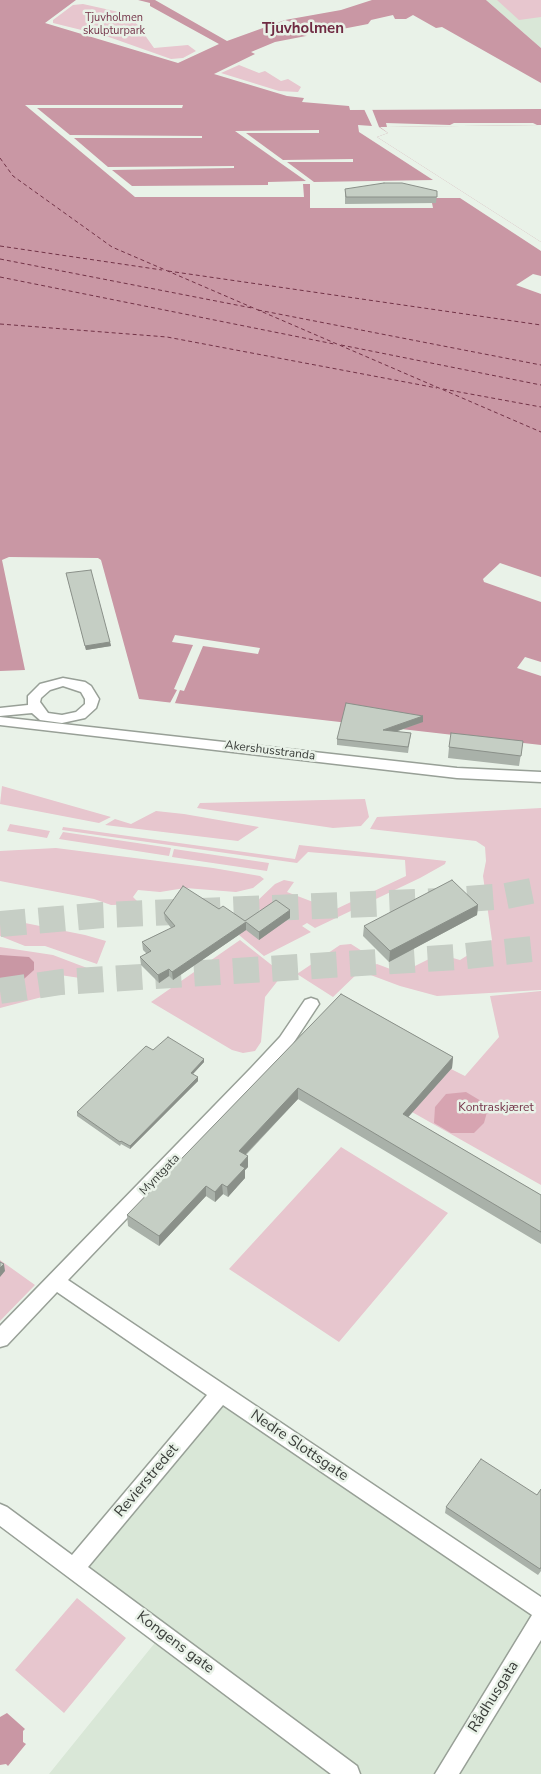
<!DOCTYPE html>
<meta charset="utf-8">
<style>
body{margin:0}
canvas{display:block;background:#e9f2e8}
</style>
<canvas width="541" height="1774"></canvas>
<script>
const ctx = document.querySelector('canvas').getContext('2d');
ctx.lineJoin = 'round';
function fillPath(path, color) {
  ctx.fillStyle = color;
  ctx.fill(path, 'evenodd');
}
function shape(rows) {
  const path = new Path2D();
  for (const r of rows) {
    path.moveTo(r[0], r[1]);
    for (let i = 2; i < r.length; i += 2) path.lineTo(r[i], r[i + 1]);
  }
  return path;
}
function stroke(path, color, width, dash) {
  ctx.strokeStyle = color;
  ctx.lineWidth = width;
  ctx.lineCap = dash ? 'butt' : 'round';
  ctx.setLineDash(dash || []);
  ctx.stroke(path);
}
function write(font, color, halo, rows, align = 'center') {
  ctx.font = font + ' "Nunito Sans",sans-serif';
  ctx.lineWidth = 5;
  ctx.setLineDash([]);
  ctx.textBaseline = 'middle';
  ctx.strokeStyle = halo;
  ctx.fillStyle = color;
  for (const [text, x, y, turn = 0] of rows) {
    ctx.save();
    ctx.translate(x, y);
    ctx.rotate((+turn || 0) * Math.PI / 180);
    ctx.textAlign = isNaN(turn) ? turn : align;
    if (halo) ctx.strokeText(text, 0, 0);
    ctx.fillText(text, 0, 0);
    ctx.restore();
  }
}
fillPath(shape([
 [486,0,541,0,541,48],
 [221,1393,541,1609,541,1774,49,1774,162,1634,74,1568]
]), '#d9e7d7');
fillPath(shape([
 [497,0,541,0,541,17,519,20],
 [83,4,119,12,137,24,154,48,188,45,196,51,183,58,171,59,106,36,53,23,53,20,73,5],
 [239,65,259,73,265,71,281,81,288,79,301,87,298,92,279,91,221,73],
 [2,786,111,817,99,823,0,804],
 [365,799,369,817,361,826,333,828,197,808,200,803],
 [541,808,541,990,437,996,400,986,360,971,333,997,297,974,340,945,351,944,362,951,358,954,371,966,377,964,401,973,439,954,460,960,492,940,483,876,486,861,485,847,476,841,370,829,377,817],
 [156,811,184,814,259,827,238,841,105,825,115,819,131,824],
 [10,824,50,831,47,838,7,831],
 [63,827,295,859,299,845,446,861,445,864,420,878,315,928,307,923,302,926,311,932,264,956,239,935,264,914,254,904,275,884,284,880,294,882,287,892,334,910,406,876,405,860,308,852,297,863,62,830],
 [63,832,171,848,169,856,59,839],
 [56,848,213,868,260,876,264,879,253,888,236,892,185,888,160,892,138,890,133,897,140,904,111,905,94,899,0,881,0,851],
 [174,849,269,863,267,871,172,857],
 [0,918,85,935,106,941,97,964,45,946,25,946,0,936],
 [240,940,283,974,265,997,261,1042,255,1051,243,1053,232,1050,151,1002],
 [0,947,53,955,95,971,93,980,60,975,42,997,0,1008],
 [541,991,541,1185,412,1112,451,1069,465,1076,499,1037,490,996],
 [341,1147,448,1213,339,1342,229,1269],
 [0,1260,35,1285,0,1321],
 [77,1598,126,1638,64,1713,15,1670]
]), '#e7c6ce');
fillPath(shape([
 [466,1092,481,1101,487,1112,484,1123,474,1133,451,1133,434,1123,435,1107,446,1094]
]), '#d7a4b1');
fillPath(shape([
 [0,0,76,0,45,23,178,63,219,44,150,6,150,3,138,0,155,0,227,41,285,20,341,10,372,0,486,0,541,48,541,83,442,27,436,28,413,15,406,19,395,19,393,15,371,20,368,24,275,42,251,52,255,54,214,74,287,96,304,98,302,102,349,106,350,110,541,109,541,125,380,127,388,133,377,137,541,242,541,745,139,699,101,560,98,558,9,557,2,560,25,670,0,671],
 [0,955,29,957,34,962,34,970,16,986,0,989],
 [7,1713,25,1729,23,1731,23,1742,26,1744,8,1766,6,1764,0,1765,0,1717]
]), '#c997a4');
fillPath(shape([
 [285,20,324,33,329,34,313,38,274,25],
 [25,105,183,105,182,108,37,108,70,135,202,136,202,138,74,138,108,167,234,166,234,168,112,170,132,186,268,185,268,182,306,181,235,131,319,130,319,133,246,133,283,160,353,159,353,162,287,162,314,182,433,180,359,132,358,125,372,126,364,109,372,109,379,127,388,133,377,137,541,242,541,251,460,198,431,198,433,208,310,208,310,184,303,184,304,197,135,197],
 [386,123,450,125,454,123,533,123,537,125,387,127],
 [533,274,541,276,541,294,516,285],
 [500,563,541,577,541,602,484,582,483,579],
 [175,635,260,648,258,654,203,646,184,691,180,690,175,703,170,703,177,690,174,689,193,645,172,642],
 [525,657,541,662,541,676,517,668]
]), '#e9f2e8');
stroke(shape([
 [0,158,13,176,112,247,541,432],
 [0,246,162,270],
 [0,259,252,308],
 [168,271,541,325],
 [0,277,334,344],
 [258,310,541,365],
 [0,324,167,337,437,388],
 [341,345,541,385],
 [443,389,541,407]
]), '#723347', 1, [4, 3]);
stroke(shape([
 [0,924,103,915,440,901,506,896,541,889],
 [0,991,61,982,457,957,541,948]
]), '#c6cec5', 26, [26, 13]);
const minor = shape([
 [63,678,85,682,91,686,99,699,96,708,85,718,62,723,40,720,32,713,0,716,0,708,28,705,28,696,40,684,63,678],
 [63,686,81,692,85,699,85,704,76,712,62,715,48,713,40,702,41,698,50,690,63,686],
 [0,717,457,768,541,772,541,782,457,778,0,725,0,717],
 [311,998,317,1000,319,1004,292,1045,68,1280,541,1597,541,1640,459,1774,435,1774,532,1615,223,1405,88,1567,357,1766,360,1774,331,1774,0,1526,0,1504,7,1507,72,1555,207,1395,57,1292,7,1345,0,1347,0,1326,251,1068,280,1037,305,1000,311,998]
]);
stroke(minor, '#98a097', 3);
fillPath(minor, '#fff');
fillPath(shape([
 [345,189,437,191,436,203,345,204],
 [66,573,110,642,111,646,86,650],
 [423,722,395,732,411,733,408,753,337,745,337,739],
 [523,741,519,766,448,758,449,747],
 [478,905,477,915,389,962,363,936,364,926],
 [219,909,245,921,290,910,290,918,259,940,246,930,173,980,169,976,159,983,141,965,140,957,147,954,143,950,142,942,171,928,165,920,164,913],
 [341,994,453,1057,452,1068,408,1117,541,1195,541,1244,298,1099,246,1155,248,1167,245,1170,245,1178,228,1197,223,1194,215,1202,206,1196,159,1246,128,1226,127,1215],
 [204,1059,204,1062,193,1074,198,1081,130,1149,121,1144,120,1146,77,1116,77,1112],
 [537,1495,541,1571,538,1575,445,1513,446,1507]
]), '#a9b1a9');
fillPath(shape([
 [110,642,111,646,86,650,85,646],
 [423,716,423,722,383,736,383,730],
 [478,905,477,915,389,962,390,951],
 [290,910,290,918,259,940,259,932],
 [246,922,246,930,173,980,172,972],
 [169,969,169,976,159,983,158,975],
 [453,1057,452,1068,402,1124,403,1114],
 [204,1059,204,1062,191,1076,191,1073],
 [198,1077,198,1081,130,1149,130,1146],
 [298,1088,298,1099,239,1161,239,1151],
 [248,1156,248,1167,245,1170,245,1178,228,1197,227,1187,240,1165],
 [222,1184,223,1194,215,1202,215,1192],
 [206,1186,206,1196,159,1246,159,1236],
 [4,1264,5,1271,0,1277,0,1268]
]), '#8a9089');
const building = shape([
 [384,183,402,183,437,191,437,197,346,197,345,189,384,183],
 [91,570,110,642,85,646,66,573,91,570],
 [346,703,423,716,383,730,411,733,408,747,337,739,346,703],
 [451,733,523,741,521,756,449,747,451,733],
 [452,880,478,905,390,951,364,926,452,880],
 [183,886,219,909,223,906,245,921,276,900,290,910,259,932,246,922,172,972,169,969,158,975,140,957,151,951,142,942,175,926,164,913,183,886],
 [341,994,453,1057,403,1114,541,1195,541,1232,298,1088,239,1151,248,1156,240,1165,245,1168,227,1187,222,1184,215,1192,206,1186,159,1236,127,1215,341,994],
 [168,1037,204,1059,191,1073,198,1077,130,1146,121,1141,120,1142,77,1112,146,1046,153,1050,168,1037],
 [0,1262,4,1264,0,1268,0,1262],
 [481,1459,537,1495,541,1489,541,1567,540,1569,446,1507,481,1459]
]);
fillPath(building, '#c5cec4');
stroke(building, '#8a9089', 1);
write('11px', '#743449', '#e9f2e8', [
 ["Tjuvholmen",114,18],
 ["skulpturpark",114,31]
]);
write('12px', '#3a3e3a', '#e9f2e8', [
 ["Akershusstranda",270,751,7],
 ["Myntgata",160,1175,-46]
]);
write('12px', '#743449', '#e9f2e8', [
 ["Kontraskjæret",496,1108]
]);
write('bold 15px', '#6f2a42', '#e9f2e8', [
 ["Tjuvholmen",303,29]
]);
write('15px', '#3a3e3a', '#e9f2e8', [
 ["Nedre Slottsgate",299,1446,34],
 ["Revierstredet",147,1481,-50],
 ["Kongens gate",175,1643,37],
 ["Rådhusgata",494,1697,-58]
]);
</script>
